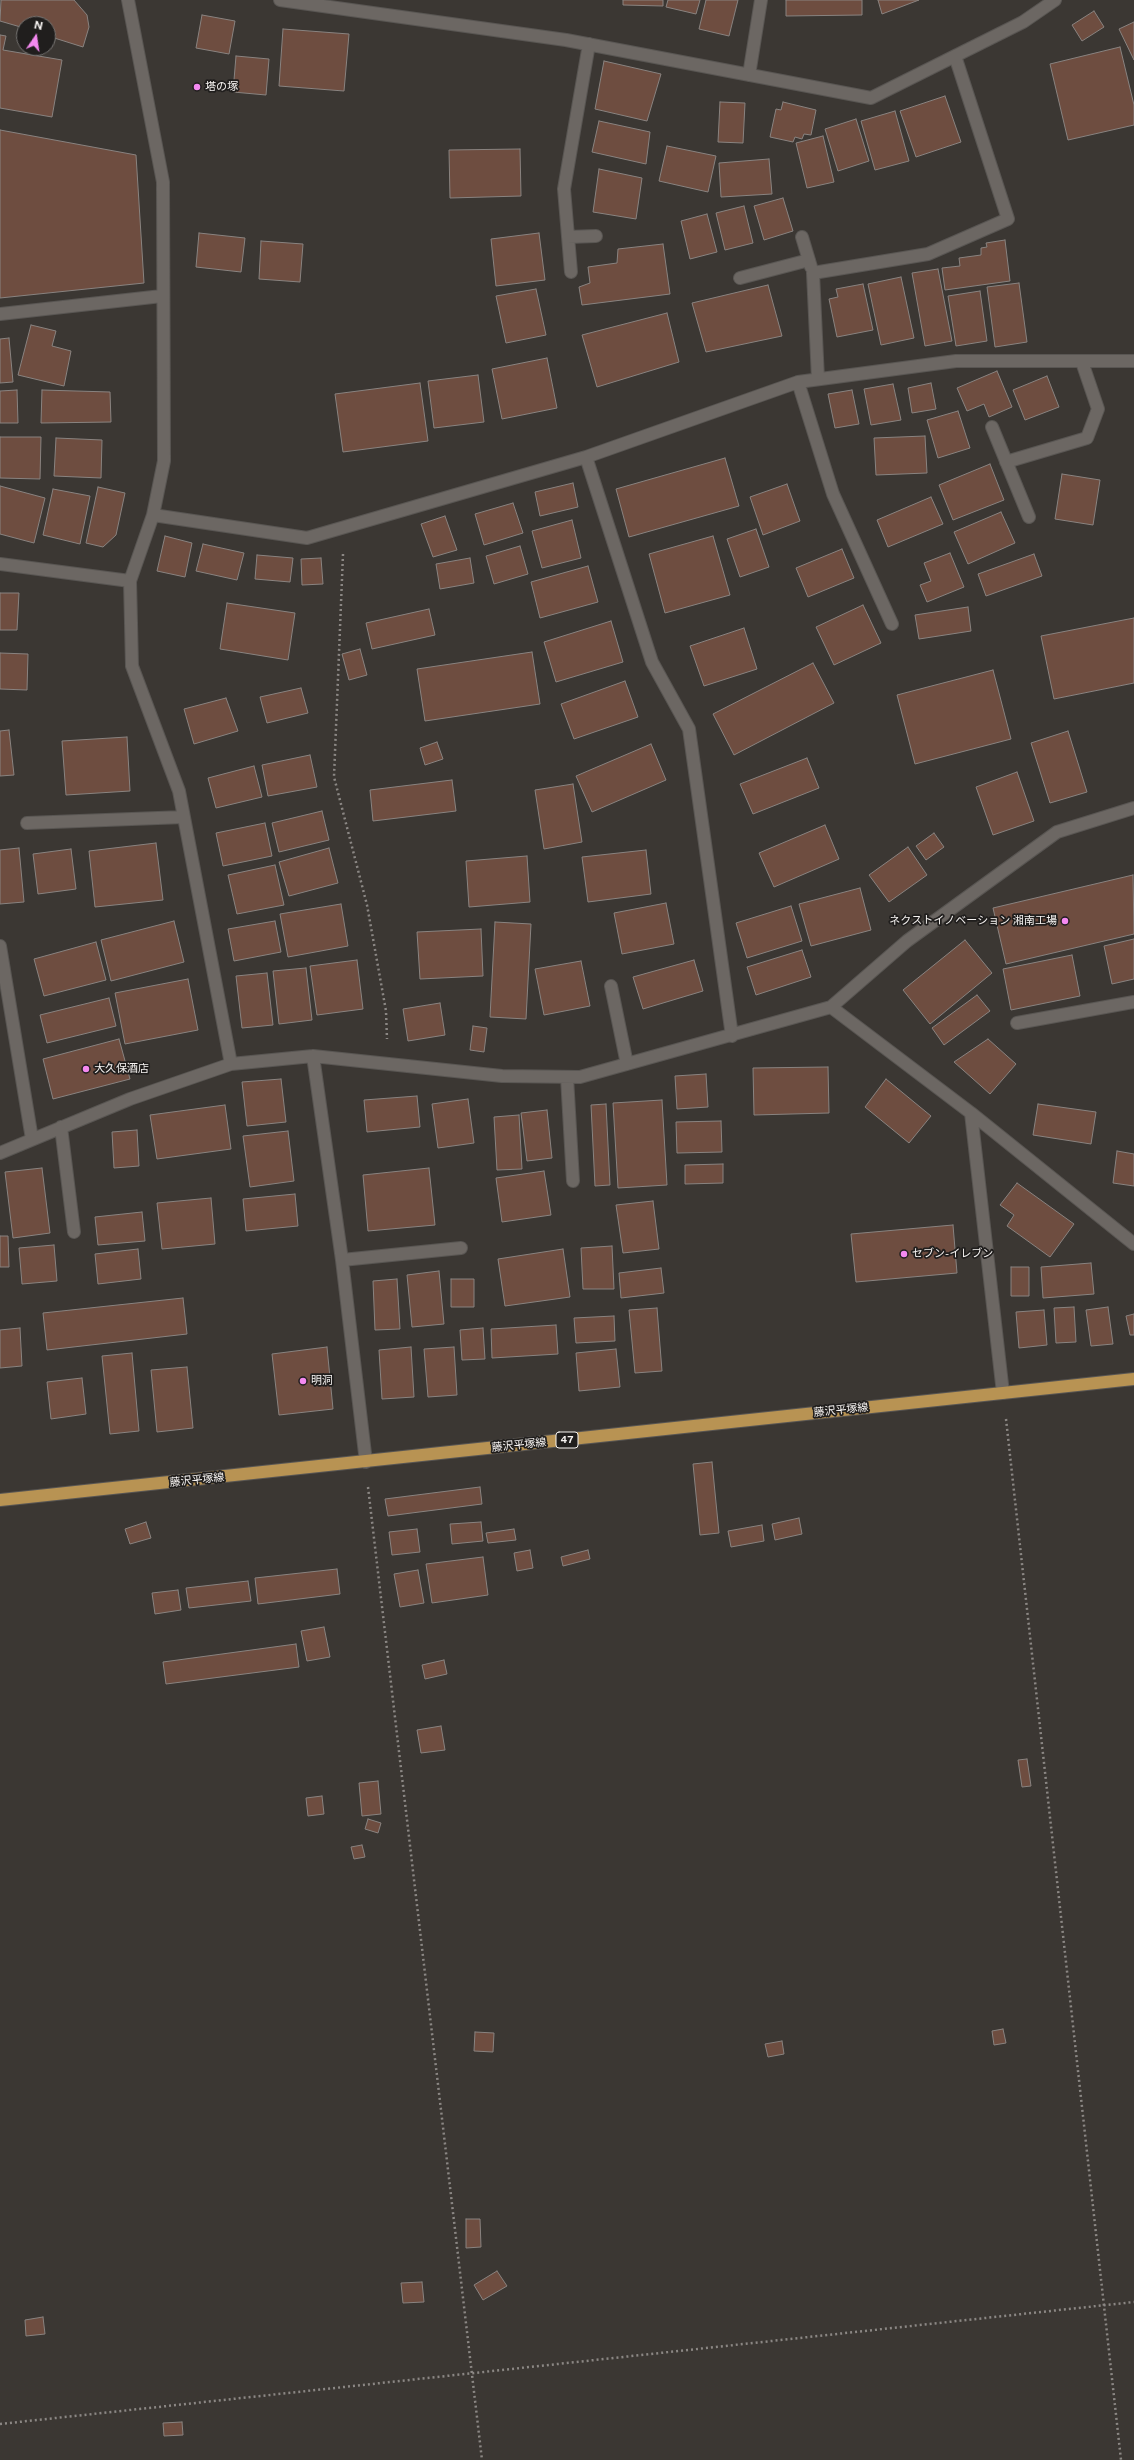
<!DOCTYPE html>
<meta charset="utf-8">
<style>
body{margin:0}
#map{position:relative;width:1134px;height:2460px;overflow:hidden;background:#3b3733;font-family:"Public Sans",sans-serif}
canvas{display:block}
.north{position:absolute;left:16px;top:16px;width:40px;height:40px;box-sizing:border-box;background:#201e1d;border:1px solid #767472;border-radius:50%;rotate:13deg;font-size:11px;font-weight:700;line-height:16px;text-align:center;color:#f7f4f2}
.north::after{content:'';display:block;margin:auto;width:14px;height:18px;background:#f489f0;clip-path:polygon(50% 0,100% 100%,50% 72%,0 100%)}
</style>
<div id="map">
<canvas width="1134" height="2460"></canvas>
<div class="north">N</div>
</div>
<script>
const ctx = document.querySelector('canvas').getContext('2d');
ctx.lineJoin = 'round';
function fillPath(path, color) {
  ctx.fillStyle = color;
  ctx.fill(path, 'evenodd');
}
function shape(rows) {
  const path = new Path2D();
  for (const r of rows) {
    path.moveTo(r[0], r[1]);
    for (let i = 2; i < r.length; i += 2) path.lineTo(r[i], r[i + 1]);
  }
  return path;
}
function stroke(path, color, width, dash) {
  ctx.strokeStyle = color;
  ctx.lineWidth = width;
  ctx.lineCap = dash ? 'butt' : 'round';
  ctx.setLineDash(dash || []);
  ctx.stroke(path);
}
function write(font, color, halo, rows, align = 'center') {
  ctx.font = font + ' "Public Sans","Noto Sans JP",sans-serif';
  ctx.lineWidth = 3.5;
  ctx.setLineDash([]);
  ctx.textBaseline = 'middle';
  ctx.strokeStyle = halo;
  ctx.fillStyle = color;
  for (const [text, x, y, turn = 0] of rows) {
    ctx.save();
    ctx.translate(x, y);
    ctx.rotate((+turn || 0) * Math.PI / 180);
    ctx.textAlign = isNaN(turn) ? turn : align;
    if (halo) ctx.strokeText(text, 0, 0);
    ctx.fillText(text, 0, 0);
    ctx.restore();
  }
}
const building = shape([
 [1,0,74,0,87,15,89,27,83,47,48,36,48,24,24,24,24,28,0,21,1,0],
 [623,0,663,0,663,6,623,5,623,0],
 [668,0,700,0,696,14,666,7,668,0],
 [706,0,738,0,729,36,699,29,706,0],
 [786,0,862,0,862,15,786,16,786,0],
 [878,0,919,0,882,14,878,0],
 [1094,11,1104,27,1082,41,1072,25,1094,11],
 [202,15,235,21,229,54,196,48,202,15],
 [1134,22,1134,60,1119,29,1134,22],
 [283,29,349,34,344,91,279,86,283,29],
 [0,35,6,36,3,50,62,60,52,117,0,108,0,35],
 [1120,47,1134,105,1134,125,1068,140,1050,64,1120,47],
 [236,56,269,59,266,95,233,92,236,56],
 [604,61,661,74,647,121,595,109,604,61],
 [945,96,961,142,916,157,900,111,945,96],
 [720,102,745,103,743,143,718,142,720,102],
 [783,102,816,110,811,135,804,134,802,139,795,137,793,142,770,137,776,109,781,110,783,102],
 [895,111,909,161,875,170,861,121,895,111],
 [856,119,869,161,838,171,825,129,856,119],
 [599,121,650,132,646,164,592,152,599,121],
 [0,130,136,155,144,283,0,298,0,130],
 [823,136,834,182,807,188,796,143,823,136],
 [667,146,716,156,708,192,659,181,667,146],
 [520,149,521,196,450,198,449,150,520,149],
 [769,159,772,194,721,197,719,163,769,159],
 [599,169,642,178,636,219,593,212,599,169],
 [783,198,793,231,764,240,754,206,783,198],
 [744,206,753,243,725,250,716,213,744,206],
 [707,214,717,252,690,259,681,221,707,214],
 [199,233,245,238,241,272,196,267,199,233],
 [539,233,545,280,496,286,491,239,539,233],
 [1005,240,1010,281,945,290,942,268,960,266,959,258,981,255,981,248,987,247,986,243,1005,240],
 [261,241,303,244,300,282,259,279,261,241],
 [663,244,670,294,582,305,579,287,590,283,588,267,617,263,618,249,663,244],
 [938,269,952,341,925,346,912,273,938,269],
 [901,277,914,338,881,345,868,284,901,277],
 [1019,283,1027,342,995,347,987,287,1019,283],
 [863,284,873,330,837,337,829,299,838,297,836,289,863,284],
 [768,285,782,336,706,352,692,303,768,285],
 [536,289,546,335,506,343,496,296,536,289],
 [980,291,987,341,956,346,948,296,980,291],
 [667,313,679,362,597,387,582,335,667,313],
 [31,325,56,331,52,346,71,351,64,386,18,375,31,325],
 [9,338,13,382,0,383,0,339,9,338],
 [547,358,557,408,502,419,492,369,547,358],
 [997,371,1012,407,989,417,984,404,967,411,957,388,997,371],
 [478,375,484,422,434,428,428,381,478,375],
 [1047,376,1059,407,1025,420,1013,390,1047,376],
 [420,383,428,441,343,452,335,394,420,383],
 [931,383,936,409,912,413,908,388,931,383],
 [893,384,901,420,871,425,864,389,893,384],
 [17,390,18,423,0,423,0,391,17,390],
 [42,390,110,392,111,422,41,423,42,390],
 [852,390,859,424,835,428,828,394,852,390],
 [958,411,970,448,938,458,927,420,958,411],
 [925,436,927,473,876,475,874,438,925,436],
 [0,437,41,437,40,479,0,478,0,437],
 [56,438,102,440,101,478,54,476,56,438],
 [725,458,739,506,629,537,616,489,725,458],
 [990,464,1004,500,953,520,939,485,990,464],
 [1062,474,1100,480,1093,525,1055,519,1062,474],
 [573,483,578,507,540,516,535,492,573,483],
 [787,484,800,521,763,535,750,497,787,484],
 [0,486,45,498,34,543,0,534,0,486],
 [98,487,125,493,116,535,103,547,86,543,98,487],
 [53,489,90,496,80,544,43,535,53,489],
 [931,497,943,524,888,547,877,520,931,497],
 [513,503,523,533,484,545,475,514,513,503],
 [1001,512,1015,543,968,564,954,532,1001,512],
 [445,516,457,550,433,557,421,524,445,516],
 [572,520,581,558,542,568,532,531,572,520],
 [756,529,769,567,740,577,727,539,756,529],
 [165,536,192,543,185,577,157,571,165,536],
 [713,536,730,595,665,613,649,554,713,536],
 [203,544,244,553,237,580,196,571,203,544],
 [520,546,528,574,494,584,486,556,520,546],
 [842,549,854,578,808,597,796,568,842,549],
 [950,553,964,587,927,602,920,585,931,581,924,563,950,553],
 [1034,554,1042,576,986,596,978,574,1034,554],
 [257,555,293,558,290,582,255,579,257,555],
 [321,558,323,584,302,585,301,559,321,558],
 [470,558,474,583,440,589,436,564,470,558],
 [588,566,598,602,540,618,531,582,588,566],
 [0,593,19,593,17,630,0,630,0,593],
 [227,603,295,613,288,660,220,649,227,603],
 [863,605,881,643,834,665,816,627,863,605],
 [968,607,971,631,919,639,915,615,968,607],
 [429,609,435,635,372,649,366,623,429,609],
 [1134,618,1134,683,1054,699,1041,636,1134,618],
 [611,621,623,662,556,682,544,642,611,621],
 [744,628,757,669,704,686,690,646,744,628],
 [360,649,367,675,349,680,342,654,360,649],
 [532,652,540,704,425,721,417,669,532,652],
 [0,653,28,654,27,690,0,689,0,653],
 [813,663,834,703,734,755,713,714,813,663],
 [993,670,1011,739,915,764,897,695,993,670],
 [625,681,638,717,574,739,561,704,625,681],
 [301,688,308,713,267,723,260,697,301,688],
 [226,698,238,731,194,744,184,709,226,698],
 [9,730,14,775,0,776,0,731,9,730],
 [1068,731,1087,792,1050,803,1031,743,1068,731],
 [127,737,130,791,66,795,62,741,127,737],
 [437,742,443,759,425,765,420,748,437,742],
 [651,744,666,780,592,812,576,776,651,744],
 [310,755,317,787,268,796,262,765,310,755],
 [807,758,819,788,753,814,740,784,807,758],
 [254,766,262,797,216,808,208,778,254,766],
 [1017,772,1034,821,993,835,976,787,1017,772],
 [452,780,456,811,373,821,370,790,452,780],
 [573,784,582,842,544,849,535,790,573,784],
 [322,811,329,840,279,852,272,823,322,811],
 [265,823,272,856,223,866,216,833,265,823],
 [825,825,839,859,774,887,759,853,825,825],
 [934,833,944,847,926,860,916,846,934,833],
 [156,843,163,900,95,907,89,851,156,843],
 [908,847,927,875,889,902,869,875,908,847],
 [19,848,24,902,0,904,0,850,19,848],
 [329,848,338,883,289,896,279,862,329,848],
 [71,849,76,889,38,894,33,854,71,849],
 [646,850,651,894,588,902,582,857,646,850],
 [527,856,530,902,469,907,466,861,527,856],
 [275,865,284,905,237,914,228,875,275,865],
 [1133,875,1134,934,1006,964,993,908,1133,875],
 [860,888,871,930,811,946,799,904,860,888],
 [666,903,674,944,622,954,614,913,666,903],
 [341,904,348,946,288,957,280,914,341,904],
 [791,906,802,941,747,958,736,923,791,906],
 [174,921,184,962,111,981,101,940,174,921],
 [275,921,281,952,234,961,228,929,275,921],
 [495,922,531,924,526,1019,490,1017,495,922],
 [481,929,483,976,420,979,417,932,481,929],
 [1134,939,1134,979,1112,984,1104,946,1134,939],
 [965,940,992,973,930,1024,903,990,965,940],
 [96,942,106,980,44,996,34,959,96,942],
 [802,950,811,977,756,995,747,967,802,950],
 [1072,955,1080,996,1011,1010,1003,969,1072,955],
 [357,960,363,1009,317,1015,310,966,357,960],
 [694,960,703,991,643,1009,633,977,694,960],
 [581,961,590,1006,544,1015,535,969,581,961],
 [306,968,312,1020,279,1024,273,971,306,968],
 [267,973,273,1025,242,1028,236,976,267,973],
 [188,979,198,1030,125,1044,115,993,188,979],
 [977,995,990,1011,944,1045,932,1028,977,995],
 [109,998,116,1026,47,1043,40,1015,109,998],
 [440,1003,445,1035,408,1041,403,1009,440,1003],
 [473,1026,487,1028,484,1052,470,1050,473,1026],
 [119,1039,130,1079,53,1099,43,1059,119,1039],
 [988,1039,1016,1064,990,1094,954,1062,988,1039],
 [828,1067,829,1113,754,1115,753,1068,828,1067],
 [706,1074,708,1107,677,1109,675,1076,706,1074],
 [281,1079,286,1122,247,1126,242,1082,281,1079],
 [886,1079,931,1116,909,1143,865,1107,886,1079],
 [417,1096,420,1127,367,1132,364,1100,417,1096],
 [468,1099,474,1143,438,1148,432,1104,468,1099],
 [662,1100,667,1185,618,1188,613,1103,662,1100],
 [606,1104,610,1185,595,1186,591,1105,606,1104],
 [1038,1104,1096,1112,1091,1144,1033,1135,1038,1104],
 [225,1105,231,1149,157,1159,150,1115,225,1105],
 [547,1110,552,1158,527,1161,521,1113,547,1110],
 [519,1115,522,1169,497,1170,494,1117,519,1115],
 [721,1121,722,1152,677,1153,676,1122,721,1121],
 [137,1130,139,1166,114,1168,112,1132,137,1130],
 [288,1131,294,1181,250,1187,243,1136,288,1131],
 [1117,1151,1134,1154,1134,1186,1113,1183,1117,1151],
 [723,1164,723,1183,685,1184,685,1165,723,1164],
 [42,1168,50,1233,13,1238,5,1172,42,1168],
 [429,1168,435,1225,368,1231,363,1175,429,1168],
 [544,1171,551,1215,502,1222,496,1178,544,1171],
 [1017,1183,1074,1224,1050,1257,1007,1226,1014,1215,1000,1205,1017,1183],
 [295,1194,298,1226,246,1231,243,1199,295,1194],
 [211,1198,215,1244,162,1249,157,1203,211,1198],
 [653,1201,659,1249,623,1253,616,1205,653,1201],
 [142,1212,145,1241,98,1245,95,1217,142,1212],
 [953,1225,957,1273,856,1282,851,1234,953,1225],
 [0,1236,8,1236,9,1267,0,1267,0,1236],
 [54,1245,57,1281,22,1284,19,1248,54,1245],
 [612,1246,614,1289,583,1289,581,1248,612,1246],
 [138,1249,141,1279,98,1284,95,1254,138,1249],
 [563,1249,570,1297,505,1306,498,1259,563,1249],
 [1091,1263,1094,1294,1043,1298,1041,1267,1091,1263],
 [1011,1267,1029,1267,1029,1296,1011,1296,1011,1267],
 [661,1268,664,1293,621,1298,619,1273,661,1268],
 [439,1271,444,1324,412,1327,407,1275,439,1271],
 [397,1279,400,1329,375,1330,373,1281,397,1279],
 [451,1279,474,1279,474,1307,451,1307,451,1279],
 [183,1298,187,1334,47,1350,43,1313,183,1298],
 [1074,1307,1076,1342,1056,1343,1054,1308,1074,1307],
 [1108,1307,1113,1344,1091,1346,1086,1310,1108,1307],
 [657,1308,662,1371,635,1373,629,1310,657,1308],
 [1044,1310,1047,1345,1019,1348,1016,1312,1044,1310],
 [1134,1314,1134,1335,1130,1335,1126,1316,1134,1314],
 [614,1316,615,1341,576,1343,574,1318,614,1316],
 [556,1325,558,1354,492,1358,491,1329,556,1325],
 [20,1328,22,1366,0,1368,0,1330,20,1328],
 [483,1328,485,1359,462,1360,460,1330,483,1328],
 [327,1347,333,1409,279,1415,272,1354,327,1347],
 [411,1347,414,1397,382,1399,379,1350,411,1347],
 [454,1347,457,1395,428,1397,424,1349,454,1347],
 [616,1349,620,1387,579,1391,576,1353,616,1349],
 [132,1353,139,1431,110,1434,102,1356,132,1353],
 [187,1367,193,1428,157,1432,151,1370,187,1367],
 [82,1378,86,1414,51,1419,47,1382,82,1378],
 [712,1462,719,1533,700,1535,693,1464,712,1462],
 [480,1487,482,1504,388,1516,385,1499,480,1487],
 [799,1518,802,1534,775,1540,772,1524,799,1518],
 [146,1522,151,1538,130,1544,125,1529,146,1522],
 [481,1522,483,1541,452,1544,450,1524,481,1522],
 [762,1525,764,1541,731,1547,728,1531,762,1525],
 [417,1529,420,1552,392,1555,389,1532,417,1529],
 [514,1529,516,1540,488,1543,486,1533,514,1529],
 [530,1550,533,1568,517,1571,514,1553,530,1550],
 [588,1550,590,1559,563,1566,561,1557,588,1550],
 [483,1557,488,1595,432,1603,426,1564,483,1557],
 [337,1569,340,1594,258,1604,255,1578,337,1569],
 [418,1570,424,1603,400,1607,394,1574,418,1570],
 [248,1581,251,1601,189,1608,186,1588,248,1581],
 [178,1590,181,1610,155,1614,152,1593,178,1590],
 [324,1627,330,1657,307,1661,301,1631,324,1627],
 [296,1644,299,1667,166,1684,163,1662,296,1644],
 [444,1660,447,1674,425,1679,422,1665,444,1660],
 [441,1726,445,1750,421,1753,417,1730,441,1726],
 [1027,1759,1031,1786,1022,1787,1018,1760,1027,1759],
 [378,1781,381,1814,362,1816,359,1783,378,1781],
 [322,1796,324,1814,308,1816,306,1798,322,1796],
 [368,1819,381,1823,378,1833,365,1829,368,1819],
 [362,1845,365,1857,354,1859,351,1847,362,1845],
 [1003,2029,1006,2043,994,2045,992,2031,1003,2029],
 [475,2032,494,2033,493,2052,474,2051,475,2032],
 [782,2041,784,2054,768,2057,765,2044,782,2041],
 [466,2219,480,2219,481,2247,466,2248,466,2219],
 [497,2271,507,2286,483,2300,474,2285,497,2271],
 [422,2282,424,2302,403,2303,401,2283,422,2282],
 [43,2317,45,2334,26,2336,25,2320,43,2317],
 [182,2422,183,2435,164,2436,163,2423,182,2422]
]);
fillPath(building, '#6e4d40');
stroke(building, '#898380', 1);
const minor = shape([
 [128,0,163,182,164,461,153,515,130,581,132,666,179,791,231,1064],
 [280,0,566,40,871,98,1023,22,1055,0],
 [749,75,761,0],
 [568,237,596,236],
 [802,237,811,267],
 [571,272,564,189,589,44],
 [740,278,809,260],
 [0,314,162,296],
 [818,379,813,273,928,254,1008,219,955,56],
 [798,382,833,494,892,624],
 [992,427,1029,517],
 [586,457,652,662,689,729,732,1036],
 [1006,462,1087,438,1098,409,1082,362],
 [153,515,307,538,586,457,798,382,956,361,1134,361],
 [0,564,130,581],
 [27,823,184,817],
 [0,946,32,1139],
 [611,986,627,1064],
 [831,1007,971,1113,1134,1244],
 [1017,1023,1134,1002],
 [313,1056,342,1260,366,1462],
 [567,1077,573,1181],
 [971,1113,1003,1393],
 [61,1127,74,1232],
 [0,1153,130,1099,231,1064,313,1056,502,1076,580,1077,831,1007,907,941,1057,832,1134,808],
 [342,1260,461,1248]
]);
const major = shape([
 [0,1500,1134,1379]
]);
stroke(minor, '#595653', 14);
stroke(major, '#595653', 14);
stroke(shape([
 [343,554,334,777,367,905,386,1011,387,1039],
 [1006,1419,1121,2460],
 [368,1487,482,2460],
 [0,2424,1134,2302]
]), '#8b8784', 2.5, [2, 3]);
stroke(minor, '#6c6763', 12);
stroke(major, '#b89353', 12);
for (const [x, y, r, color] of [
 [197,87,4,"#f489f0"],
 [1065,921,4,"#f489f0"],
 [86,1069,4,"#f489f0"],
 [904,1254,4,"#f489f0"],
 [303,1381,4,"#f489f0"]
]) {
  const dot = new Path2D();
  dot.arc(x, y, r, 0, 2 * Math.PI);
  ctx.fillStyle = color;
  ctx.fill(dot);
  stroke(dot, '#201e1d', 1.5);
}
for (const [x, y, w] of [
 [567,1440,22]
]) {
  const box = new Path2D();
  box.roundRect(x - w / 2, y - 8, w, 16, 3);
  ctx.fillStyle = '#201e1d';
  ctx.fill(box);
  stroke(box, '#f7f4f2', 1);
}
write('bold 10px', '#f7f4f2', null, [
 ["47",567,1440]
]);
write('11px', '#f7f4f2', '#201e1d', [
 ["塔の塚",205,87],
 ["ネクストイノベーション 湘南工場",1057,921,"right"],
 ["大久保酒店",94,1069],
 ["セブン-イレブン",912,1254],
 ["明洞",311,1381]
], 'left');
write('11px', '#f7f4f2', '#201e1d', [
 ["藤沢平塚線",841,1410,-6],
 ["藤沢平塚線",519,1445,-6],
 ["藤沢平塚線",197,1480,-6]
]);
</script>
